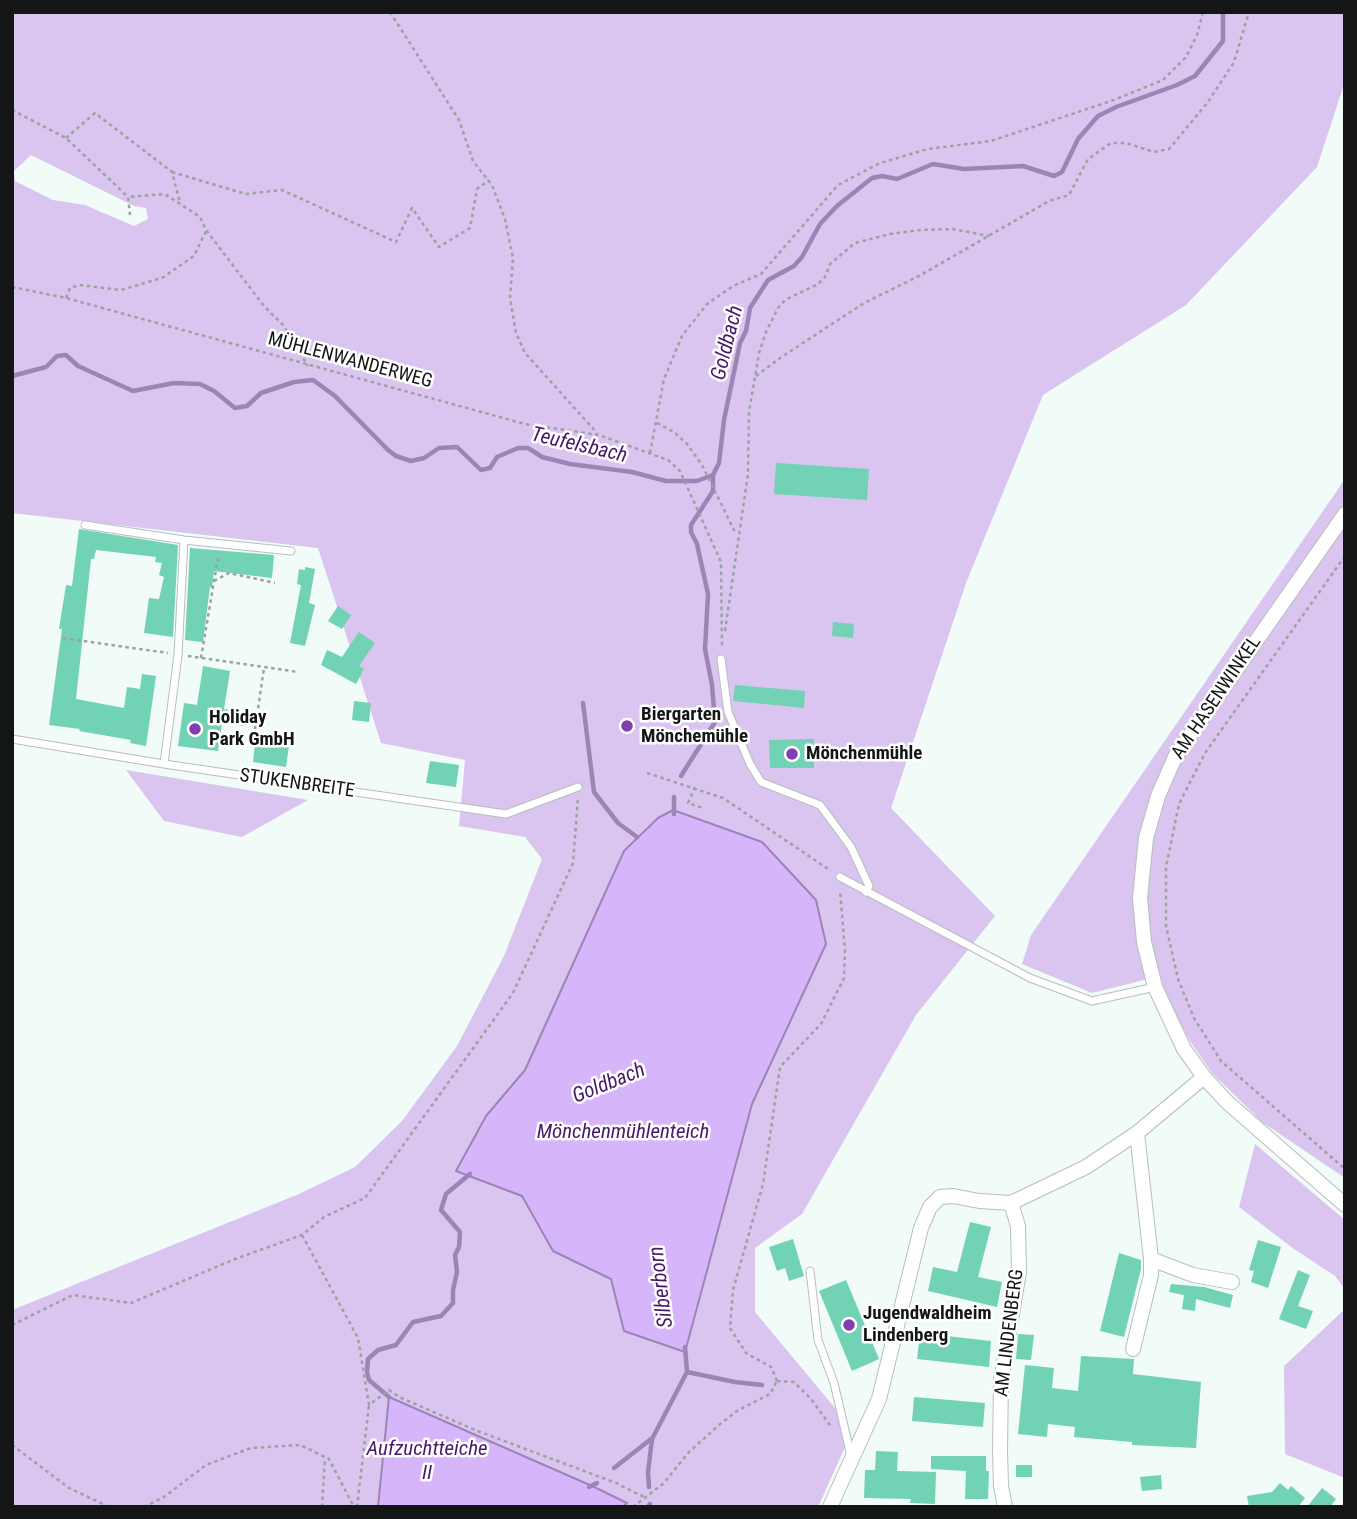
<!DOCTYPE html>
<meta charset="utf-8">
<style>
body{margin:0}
#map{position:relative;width:1357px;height:1519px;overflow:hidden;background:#f1fbf8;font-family:"Roboto Condensed",sans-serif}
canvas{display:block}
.frame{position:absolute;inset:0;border:14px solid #131615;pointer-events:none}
</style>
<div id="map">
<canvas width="1357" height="1519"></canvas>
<div class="frame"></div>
</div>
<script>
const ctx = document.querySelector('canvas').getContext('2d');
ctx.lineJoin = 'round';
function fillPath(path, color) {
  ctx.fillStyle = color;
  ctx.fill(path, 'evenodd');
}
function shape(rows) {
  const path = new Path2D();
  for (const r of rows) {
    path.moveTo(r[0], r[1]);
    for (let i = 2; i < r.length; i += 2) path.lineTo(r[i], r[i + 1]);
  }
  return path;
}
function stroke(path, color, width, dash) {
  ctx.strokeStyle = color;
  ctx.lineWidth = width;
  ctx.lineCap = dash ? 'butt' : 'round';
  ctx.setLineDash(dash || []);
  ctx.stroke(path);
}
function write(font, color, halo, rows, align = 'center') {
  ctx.font = font + ' "Roboto Condensed",sans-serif';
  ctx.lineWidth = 5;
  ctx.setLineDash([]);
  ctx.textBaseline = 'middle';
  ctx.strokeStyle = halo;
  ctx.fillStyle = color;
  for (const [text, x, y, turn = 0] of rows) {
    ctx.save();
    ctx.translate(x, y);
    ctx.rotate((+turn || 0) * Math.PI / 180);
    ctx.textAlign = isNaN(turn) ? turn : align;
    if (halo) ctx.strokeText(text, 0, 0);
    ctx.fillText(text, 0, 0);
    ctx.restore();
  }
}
fillPath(shape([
 [12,12,1345,12,1345,81,1317,167,1186,305,1043,395,966,583,891,808,995,916,916,1015,802,1214,755,1248,755,1312,835,1408,851,1434,818,1507,623,1507,627,1502,389,1397,378,1507,12,1507,12,1310,299,1194,355,1167,402,1121,457,1046,504,956,542,859,525,837,459,826,465,760,381,743,318,548,12,513],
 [31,155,134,206,146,208,148,219,134,226,85,205,53,200,15,181,14,171],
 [624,851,826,944,752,1104,685,1351,624,1331,612,1279,553,1251,522,1196,456,1171,486,1116,525,1070],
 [1345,479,1345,1178,1262,1122,1212,1073,1190,1041,1172,1011,1160,976,1092,993,1022,964,1031,935],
 [126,770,308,800,242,837,164,821],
 [1255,1144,1345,1220,1345,1289,1335,1276,1294,1249,1239,1207],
 [1345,1309,1345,1478,1285,1454,1284,1366]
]), '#dac5f1');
const water = shape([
 [673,810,762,842,816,900,826,944,752,1104,685,1352,624,1331,611,1279,553,1251,522,1196,456,1171,486,1116,525,1070,624,851,658,818,673,810],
 [389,1397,592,1486,627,1503,623,1507,378,1507,389,1397]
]);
fillPath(water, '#d7b5fb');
stroke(water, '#9c85b6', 2);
stroke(shape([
 [12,376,46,367,57,356,66,355,78,366,133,391,174,383,200,384,214,391,235,408,247,406,261,393,294,382,313,380,335,396,388,450,396,456,411,461,424,458,439,448,457,447,481,470,490,468,497,457,518,448,528,448,542,457,570,464,632,472,666,481,697,481,713,475],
 [583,703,594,792,618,823,637,837],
 [681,776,715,722,712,685,705,649,708,594,697,544,691,532,691,525,713,491,713,475,719,463,724,420,740,343,746,331,750,308,768,280,794,266,802,257,820,224,837,206,872,178,882,176,897,179,933,164,964,169,1023,166,1054,176,1062,172,1078,139,1098,116,1116,107,1177,85,1195,76,1223,41,1223,12],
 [674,814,674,797],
 [687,1372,735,1382,762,1385],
 [389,1397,369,1380,367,1372,368,1359,378,1350,396,1345,413,1322,441,1316,453,1303,453,1290,457,1272,455,1255,459,1247,460,1232,441,1210,446,1194,470,1174],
 [614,1468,651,1439],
 [589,1487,597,1483],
 [649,1487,648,1472,652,1439,687,1372,685,1347],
 [648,1507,650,1504]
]), '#9c85b6', 4.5);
fillPath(shape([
 [776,463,869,469,867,500,774,494],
 [79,529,178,545,173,637,144,633,149,598,159,599,164,577,159,575,162,563,155,562,156,557,96,550,94,559,91,559,76,699,124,708,127,687,140,689,142,674,156,676,146,746,130,743,131,740,79,731,80,729,49,725,62,629,59,629,66,585,72,586],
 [190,548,274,555,272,578,214,571,212,588,210,587,203,642,185,640],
 [305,567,315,569,309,603,315,605,305,646,290,643,301,585,297,584,299,569,305,570],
 [338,606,351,615,342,629,328,621],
 [833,622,854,624,853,638,832,636],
 [359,632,375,643,359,666,364,669,356,684,321,665,327,650,342,657],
 [203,666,230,671,224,709,245,712,243,726,222,723,218,751,178,746,184,703,197,705],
 [735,685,805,691,804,708,733,701],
 [354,701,371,703,369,722,352,720],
 [256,734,290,739,286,767,253,762],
 [814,739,814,768,770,768,769,740],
 [430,761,459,765,456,787,426,783],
 [970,1222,991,1227,978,1277,1002,1282,997,1307,928,1291,933,1267,957,1272],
 [793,1239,804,1276,789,1281,785,1268,777,1271,769,1247],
 [1258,1240,1281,1247,1268,1288,1251,1282,1254,1271,1249,1270],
 [1119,1253,1141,1260,1141,1269,1124,1337,1100,1331],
 [1298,1270,1310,1275,1298,1306,1313,1311,1306,1329,1279,1319],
 [846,1280,879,1359,852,1371,819,1291],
 [1171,1284,1204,1287,1233,1295,1230,1308,1196,1299,1195,1311,1182,1309,1184,1295,1169,1292],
 [920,1333,991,1341,989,1367,917,1359],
 [1018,1334,1034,1335,1031,1360,1016,1359],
 [1081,1356,1134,1359,1133,1374,1201,1382,1196,1448,1132,1445,1132,1442,1074,1437,1075,1427,1048,1424,1047,1437,1018,1434,1025,1365,1054,1368,1052,1388,1078,1391],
 [914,1397,985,1403,983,1427,912,1421],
 [876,1451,898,1452,897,1471,936,1472,935,1504,910,1503,911,1499,864,1498,865,1470,875,1470],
 [931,1456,986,1456,986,1471,989,1471,988,1499,965,1499,966,1471,931,1469],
 [1016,1465,1032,1465,1032,1477,1016,1477],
 [1161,1475,1162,1489,1142,1491,1140,1477],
 [1280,1483,1288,1490,1291,1486,1305,1498,1298,1507,1249,1507,1247,1496,1272,1492],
 [1322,1488,1336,1499,1330,1507,1307,1507]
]), '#71d2b6');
const lane = shape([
 [85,525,184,540,291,551],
 [721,659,728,712,750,764,761,782,820,805,851,847,869,886,866,892],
 [12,739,164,764,506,814,578,787],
 [164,764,178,655,184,540],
 [840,877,1030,978,1092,1001,1155,987],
 [810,1271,818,1340,834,1383,851,1456]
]);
const street = shape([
 [1345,514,1175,757,1158,796,1146,838,1140,898,1144,942,1155,987,1184,1049,1204,1077,1227,1102,1345,1205],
 [1137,1133,1151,1259,1193,1275,1232,1282],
 [1133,1349,1151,1275,1151,1259],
 [830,1507,879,1399,921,1228,930,1207,940,1197,953,1196,979,1201,1011,1203,1086,1167,1137,1133,1204,1077],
 [1005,1507,1001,1486,1000,1451,1001,1380,1019,1272,1018,1226,1011,1203]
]);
stroke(lane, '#b6bfbc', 9);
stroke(street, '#b6bfbc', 16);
stroke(shape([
 [390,12,459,120,473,161,492,185,505,219,513,258,510,298,516,333,525,353,597,433],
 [12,110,66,138,128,197],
 [66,138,95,113,172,172,180,203],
 [172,172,246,194,282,190,396,242,412,208,439,247,470,228,477,189,489,180],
 [130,215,128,197,165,194,200,217,206,230,264,306,284,326,308,366],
 [12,287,66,298,525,424,599,435,668,460,680,471,721,562,722,648],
 [66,298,70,288,79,285,121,290,162,278,194,256,206,231],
 [756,376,780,358,864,303,921,275,1049,201,1069,195,1088,159,1111,143,1126,143,1154,152,1169,149,1208,102,1234,62,1249,12],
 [657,423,674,432,687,444,702,465,736,534],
 [650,453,664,379,682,336,707,304,733,286,761,274,838,185,880,163,928,149,991,141,1111,101,1163,80,1186,57,1197,35,1203,12],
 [1345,556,1205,753,1179,804,1166,867,1166,926,1178,979,1194,1018,1221,1061,1345,1169],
 [214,581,229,573,275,583],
 [725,631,748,474,749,412,759,353,766,332,778,308,785,300,818,284,825,277,830,264,855,243,890,234,920,230,953,229,989,236],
 [63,638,168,653],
 [188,656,298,672],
 [201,658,218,558],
 [255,729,264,668],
 [647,773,723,798,831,871],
 [695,787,688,803,703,808],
 [302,1235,358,1338,369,1405,389,1390,399,1397,475,1430,616,1483,644,1497],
 [12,1325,73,1295,131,1303,235,1259,302,1235,324,1217,365,1198,513,993,573,863,578,798],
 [777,1381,771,1367,746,1353,730,1328,733,1290,763,1184,780,1067,821,1024,844,978,845,950,840,890],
 [777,1381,794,1382,812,1400,832,1428],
 [12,1445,69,1488,109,1507],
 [144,1507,164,1497,206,1465,251,1448,300,1445,329,1459,354,1507],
 [322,1507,325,1458],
 [357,1507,369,1405],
 [633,1507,664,1483,688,1453,719,1425,737,1411,770,1394,777,1381]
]), '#9ba2a0', 2.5, [3.5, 3.5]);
stroke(lane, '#fff', 7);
stroke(street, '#fff', 14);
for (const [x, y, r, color] of [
 [627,726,7,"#7f3eb2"],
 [195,729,7,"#7f3eb2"],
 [792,754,7,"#7f3eb2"],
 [849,1325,7,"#7f3eb2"]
]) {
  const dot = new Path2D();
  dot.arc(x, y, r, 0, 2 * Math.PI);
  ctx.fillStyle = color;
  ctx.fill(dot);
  stroke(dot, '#fff', 2.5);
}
write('19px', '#131615', '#fff', [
 ["MÜHLENWANDERWEG",350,361,15],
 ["AM HASENWINKEL",1217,698,-56],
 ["STUKENBREITE",297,784,8],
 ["AM LINDENBERG",1010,1333,-83]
]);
write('bold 19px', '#131615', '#fff', [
 ["Biergarten",641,715],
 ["Mönchemühle",641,737],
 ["Holiday",209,718],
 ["Park GmbH",209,740],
 ["Mönchenmühle",806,754],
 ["Jugendwaldheim",863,1314],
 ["Lindenberg",863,1336]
], 'left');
write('italic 21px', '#471968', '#fff', [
 ["Goldbach",728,343,-76],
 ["Teufelsbach",579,446,13],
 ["Goldbach",609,1084,-22],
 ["Mönchenmühlenteich",623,1133],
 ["Silberborn",662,1287,-97],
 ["Aufzuchtteiche",427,1450],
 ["II",427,1474]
]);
</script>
